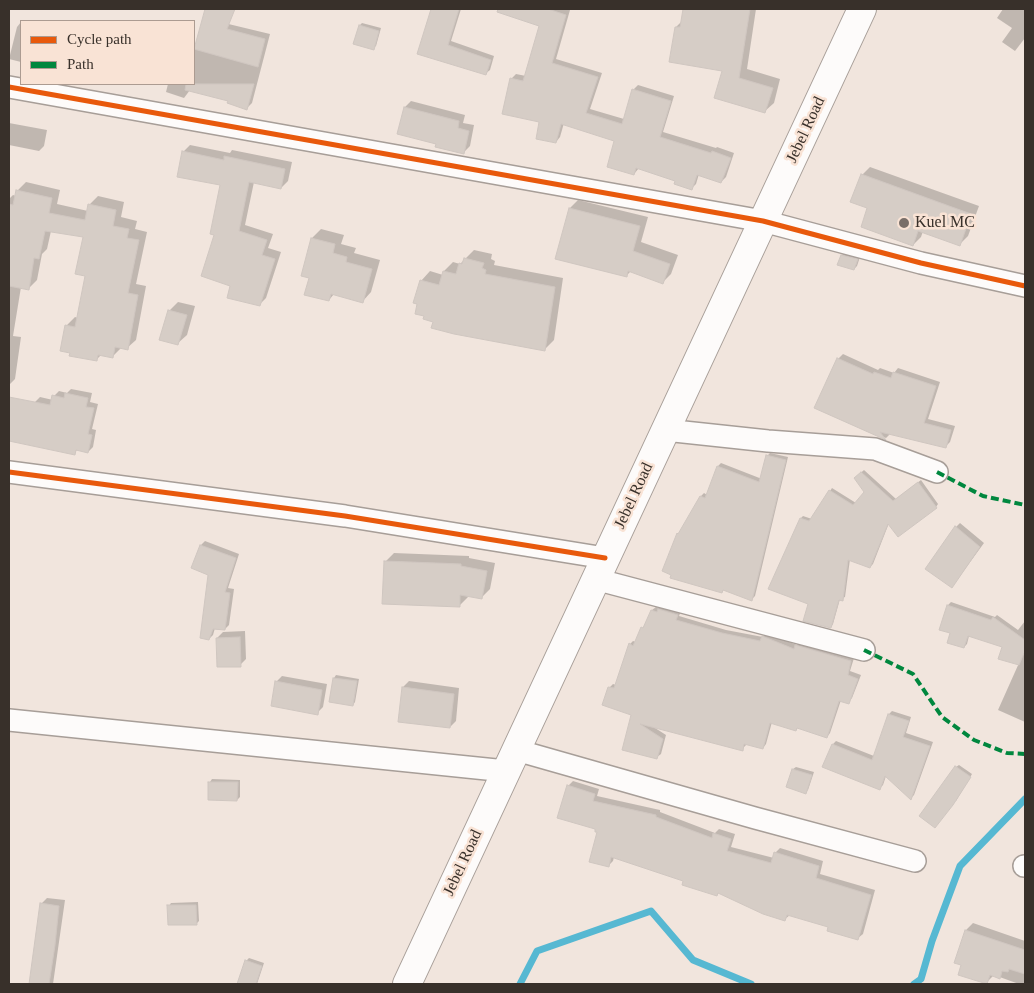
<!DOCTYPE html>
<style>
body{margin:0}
#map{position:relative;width:1034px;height:993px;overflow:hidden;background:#f1e5dd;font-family:Georgia,serif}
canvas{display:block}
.frame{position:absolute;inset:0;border:10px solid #38302a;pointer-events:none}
.legend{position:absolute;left:20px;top:20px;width:175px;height:65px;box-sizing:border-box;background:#f9e3d5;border:1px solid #ac9b91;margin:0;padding:6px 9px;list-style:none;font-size:15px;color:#38302a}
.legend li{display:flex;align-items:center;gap:10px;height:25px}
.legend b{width:25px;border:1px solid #ac9b91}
</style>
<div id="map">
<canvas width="1034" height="993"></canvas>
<div class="frame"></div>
<ul class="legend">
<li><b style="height:6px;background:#e8590c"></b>Cycle path</li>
<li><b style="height:6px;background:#00873e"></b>Path</li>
</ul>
</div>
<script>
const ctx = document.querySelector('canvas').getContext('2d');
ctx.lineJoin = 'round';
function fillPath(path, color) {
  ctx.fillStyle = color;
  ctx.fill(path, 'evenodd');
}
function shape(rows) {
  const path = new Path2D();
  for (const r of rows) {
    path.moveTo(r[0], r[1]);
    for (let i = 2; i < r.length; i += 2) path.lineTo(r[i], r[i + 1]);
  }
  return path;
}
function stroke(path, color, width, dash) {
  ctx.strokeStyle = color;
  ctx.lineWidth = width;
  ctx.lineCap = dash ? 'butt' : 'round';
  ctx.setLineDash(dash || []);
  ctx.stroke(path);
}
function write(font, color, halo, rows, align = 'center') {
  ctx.font = font + ' Georgia,serif';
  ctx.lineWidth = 5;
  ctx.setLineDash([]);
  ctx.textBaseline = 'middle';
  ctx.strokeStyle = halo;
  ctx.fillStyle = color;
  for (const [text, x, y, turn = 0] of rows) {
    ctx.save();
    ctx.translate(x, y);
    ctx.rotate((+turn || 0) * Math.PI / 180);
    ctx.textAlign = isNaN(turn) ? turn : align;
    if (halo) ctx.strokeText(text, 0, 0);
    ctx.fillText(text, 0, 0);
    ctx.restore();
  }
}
fillPath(shape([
 [432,9,461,9,451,41,494,56,490,70,485,74,418,53],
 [530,9,566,9,570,10,556,59,602,73,590,109,624,119,634,89,638,85,674,96,663,132,716,148,717,147,734,153,726,177,721,182,699,174,696,184,692,188,677,180,639,168,634,174,616,140,564,123,560,137,556,142,511,79,516,74,526,76,541,26,526,21],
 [684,9,756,9,747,69,780,79,774,103,765,111,724,70,676,27,682,21],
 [1003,9,1025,9,1025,38,1015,51,1002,42,1012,28,997,18],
 [216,21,270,34,252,103,247,108,229,100,190,90,184,98,166,92,168,84,194,84,194,53,200,32],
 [21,22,21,62,9,59,17,27],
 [362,23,381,28,376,46,373,48,360,25],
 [411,101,465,115,463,123,474,125,470,146,464,152,399,133,405,107],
 [9,123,47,130,44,146,39,151,9,145],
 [190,145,230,153,232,150,292,162,288,181,281,188,254,182,245,225,273,234,268,248,281,252,266,298,259,305,232,285,216,234,222,184,183,152],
 [870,167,979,206,968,236,960,244,923,231,921,237,913,245,862,175],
 [26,182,60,190,57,204,88,211,89,205,98,196,124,202,121,217,137,221,135,229,147,232,136,284,146,286,136,340,127,348,122,347,113,356,102,354,96,360,66,326,75,317,78,318,86,275,84,236,51,231,47,249,42,254,37,280,28,289,21,287,13,336,21,337,15,379,9,385,9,199,13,195,16,196,17,191],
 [578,200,648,217,641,242,678,255,671,274,663,282,631,271,626,276,570,208],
 [321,229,344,235,341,244,356,248,354,253,380,260,371,292,362,302,334,294,329,300,312,238],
 [474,250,492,254,491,259,495,261,494,265,563,278,554,340,544,350,434,321,421,281,430,271,443,275,444,271,453,262,460,264],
 [844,253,860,257,857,266,854,269,842,255],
 [178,302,195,306,187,335,178,343,161,339,170,310],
 [843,354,878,370,880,368,894,373,898,368,940,382,928,419,955,426,950,442,945,447,891,433,886,438,816,408,839,358],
 [71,389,92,393,90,402,98,404,92,429,96,430,93,447,88,452,78,449,74,453,35,402,40,397,53,400,54,396,59,391,67,393],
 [770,453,788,457,755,596,752,599,724,589,722,591,701,496,704,493,707,495,718,466,721,463,762,479,767,456],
 [864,470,896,499,921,480,938,504,936,507,889,523,873,564,870,567,850,559,845,597,840,599,833,624,831,627,809,603,801,518,803,516,812,519,832,488,856,503,866,492,855,478],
 [960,523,984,543,952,587,956,527],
 [205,541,239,554,228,588,234,589,229,625,225,629,215,628,213,635,209,639,209,574,201,545],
 [394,553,469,556,469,558,495,563,490,589,481,598,468,595,468,597,459,606,385,562],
 [951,602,995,617,997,615,1018,630,1025,621,1025,722,998,710,1019,663,1004,646,969,636,967,644,964,647,951,633,948,605],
 [663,606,681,611,679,616,726,630,763,637,766,633,797,645,800,642,854,658,850,671,861,675,852,698,848,702,841,700,830,733,827,737,798,727,796,730,772,722,766,744,763,748,747,744,742,749,652,726,666,735,661,754,657,757,632,714,604,704,610,687,613,684,616,685,630,644,633,641,636,642,652,610,656,607,660,608],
 [245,631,246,659,240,665,217,638,223,632],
 [336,675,359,679,355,702,353,705,331,701,334,678],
 [282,676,327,684,323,707,317,713,276,682],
 [409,681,459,688,456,721,450,727,403,687],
 [892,711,911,717,906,733,933,742,914,795,911,798,886,776,883,785,879,789,833,744,836,741,874,756,889,714],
 [959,765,972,774,956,801,956,767],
 [796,767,814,772,808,790,806,792,788,786,793,769],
 [212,779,240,780,240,797,237,800,210,782],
 [573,781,599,789,597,796,660,810,660,812,715,833,719,829,735,834,731,847,774,858,775,853,780,848,823,861,820,874,875,890,863,934,858,938,830,926,790,915,785,919,719,892,717,894,684,880,614,857,613,861,608,866,599,831,568,786],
 [47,898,65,900,53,984,30,984,41,904],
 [198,902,199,921,196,924,169,906,171,903],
 [973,923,1025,941,1025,984,1019,984,994,975,986,983,966,930],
 [249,958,264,963,257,984,239,984,246,961]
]), '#0003');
stroke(shape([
 [520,984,537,951,651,911,693,960,751,984],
 [914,984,921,979,932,941,960,866,1025,799]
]), '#56b8d2', 7);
const building = shape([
 [205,9,235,9,227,29,265,39,258,67,194,49,205,9],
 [431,9,459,9,448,45,491,60,486,75,417,54,431,9],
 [498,9,548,9,566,15,552,63,598,77,586,113,622,124,632,89,671,101,660,137,711,153,712,151,731,158,721,183,697,175,692,190,674,184,675,181,636,168,634,175,607,167,614,141,561,124,556,143,536,139,539,122,502,114,510,78,523,81,539,26,497,12,498,9],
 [683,9,750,9,739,78,773,88,765,113,714,98,722,71,669,62,675,27,680,27,683,9],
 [359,25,379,31,374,50,353,44,359,25],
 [186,84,254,84,247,110,227,103,228,101,185,90,186,84],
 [404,107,459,121,458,128,469,131,464,154,435,147,436,144,397,134,404,107],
 [182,151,224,160,224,156,285,169,281,189,249,182,239,231,267,240,262,255,275,259,260,306,227,298,230,286,201,276,214,235,210,234,220,185,177,177,182,151],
 [861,174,971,214,960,246,918,231,913,246,861,227,867,208,850,202,861,174],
 [16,190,52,198,49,213,85,220,88,204,116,210,113,226,129,229,127,238,139,240,128,293,138,295,128,350,115,347,113,358,98,355,97,361,69,356,70,353,60,351,65,325,75,327,85,276,75,274,83,237,45,231,39,259,34,258,29,290,9,286,9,204,13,205,16,190],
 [569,208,640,226,633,251,670,264,663,284,628,271,627,277,555,259,569,208],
 [311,238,335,244,333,253,347,257,346,262,372,269,363,303,331,294,329,301,304,295,309,278,301,276,311,238],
 [841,255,858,259,854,270,837,265,841,255],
 [464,258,484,263,482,268,486,270,485,274,555,287,545,351,454,334,431,328,433,322,423,319,424,316,415,314,417,304,413,303,420,280,439,285,443,271,456,274,459,263,462,264,464,258],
 [168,310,187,315,178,345,159,340,168,310],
 [837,358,873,374,874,372,891,378,893,372,936,386,924,423,951,430,946,448,880,432,886,440,814,408,837,358],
 [65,393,88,398,86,407,94,408,88,434,92,435,88,453,76,450,75,455,9,441,9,397,50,405,52,395,64,398,65,393],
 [766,455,786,460,752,601,723,590,722,593,670,578,671,575,662,571,677,533,678,534,700,496,705,498,717,466,759,482,766,455],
 [861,472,893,501,918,482,937,508,898,537,888,524,870,568,848,560,843,601,839,600,831,628,803,621,808,604,768,589,800,518,809,521,829,490,853,505,864,492,854,478,861,472],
 [955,526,980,547,952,588,925,569,955,526],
 [200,545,236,558,225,592,230,593,225,630,213,629,209,640,200,638,208,575,191,568,200,545],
 [384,561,461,564,461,566,487,571,482,599,460,595,460,607,382,604,384,561],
 [947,605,991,620,993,617,1025,640,1025,654,1024,653,1019,665,998,659,1002,647,968,636,964,648,947,643,950,633,939,630,947,605],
 [658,609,678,615,676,620,722,633,760,641,762,636,794,649,795,645,851,661,848,675,858,679,849,704,839,701,827,738,797,728,796,731,770,723,763,749,744,744,743,751,640,724,663,739,657,759,622,750,631,715,602,705,608,687,614,688,629,643,633,646,641,627,643,628,651,610,657,612,658,609],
 [240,637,241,667,217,667,216,638,240,637],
 [333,678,357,681,353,706,329,702,333,678],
 [275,681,322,690,318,715,271,706,275,681],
 [402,687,454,694,450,728,398,722,402,687],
 [888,714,909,721,903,737,930,746,911,800,885,776,880,790,822,767,832,744,872,760,888,714],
 [955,766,971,777,953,805,935,828,919,816,955,766],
 [792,769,812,775,806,794,786,787,792,769],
 [208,782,238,782,237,801,208,800,208,782],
 [567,785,595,794,593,801,656,815,656,817,712,838,713,833,731,839,727,851,771,863,774,852,819,866,816,878,871,895,858,940,827,931,828,927,787,915,785,921,763,914,718,893,717,896,682,885,683,881,611,857,609,867,589,862,597,832,595,832,595,829,557,818,567,785],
 [40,903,59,906,55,945,49,984,29,984,40,903],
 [167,905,196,905,197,925,168,925,167,905],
 [965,930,1025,950,1025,974,1009,969,1008,972,1002,971,1000,979,990,975,987,984,958,975,961,965,954,963,965,930],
 [245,960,262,966,256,984,237,984,245,960]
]);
fillPath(building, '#d6cdc6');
stroke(building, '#cfc6c0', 1);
const street = shape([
 [9,87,763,221,921,263,1025,286],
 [665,430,768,441,875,449,937,472],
 [9,472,345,516,605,558],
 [595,579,864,650],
 [9,720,506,771],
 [516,750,755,818,915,861],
 [1024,866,1025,866]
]);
const secondary = shape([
 [407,984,862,9]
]);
stroke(street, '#a79e98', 24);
stroke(secondary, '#a79e98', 30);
stroke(street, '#fdfbfa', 21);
stroke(secondary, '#fdfbfa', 28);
stroke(shape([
 [937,472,983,496,1025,505],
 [864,650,913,674,942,717,974,740,1007,753,1025,754]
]), '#00873e', 4, [8, 4]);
stroke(shape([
 [9,87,763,221,921,263,1025,286],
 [9,472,345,516,605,558]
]), '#e8590c', 5);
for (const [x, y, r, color] of [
 [904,223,6,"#796f69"]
]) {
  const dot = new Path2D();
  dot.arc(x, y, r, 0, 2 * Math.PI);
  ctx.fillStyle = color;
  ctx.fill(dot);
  stroke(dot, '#f9e3d5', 2);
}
write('16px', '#38302a', '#f9e3d5', [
 ["Jebel Road",806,130,-65],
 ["Jebel Road",634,496,-65],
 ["Jebel Road",463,863,-65]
]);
write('16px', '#38302a', '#f9e3d5', [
 ["Kuel MC",915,223]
], 'left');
</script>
